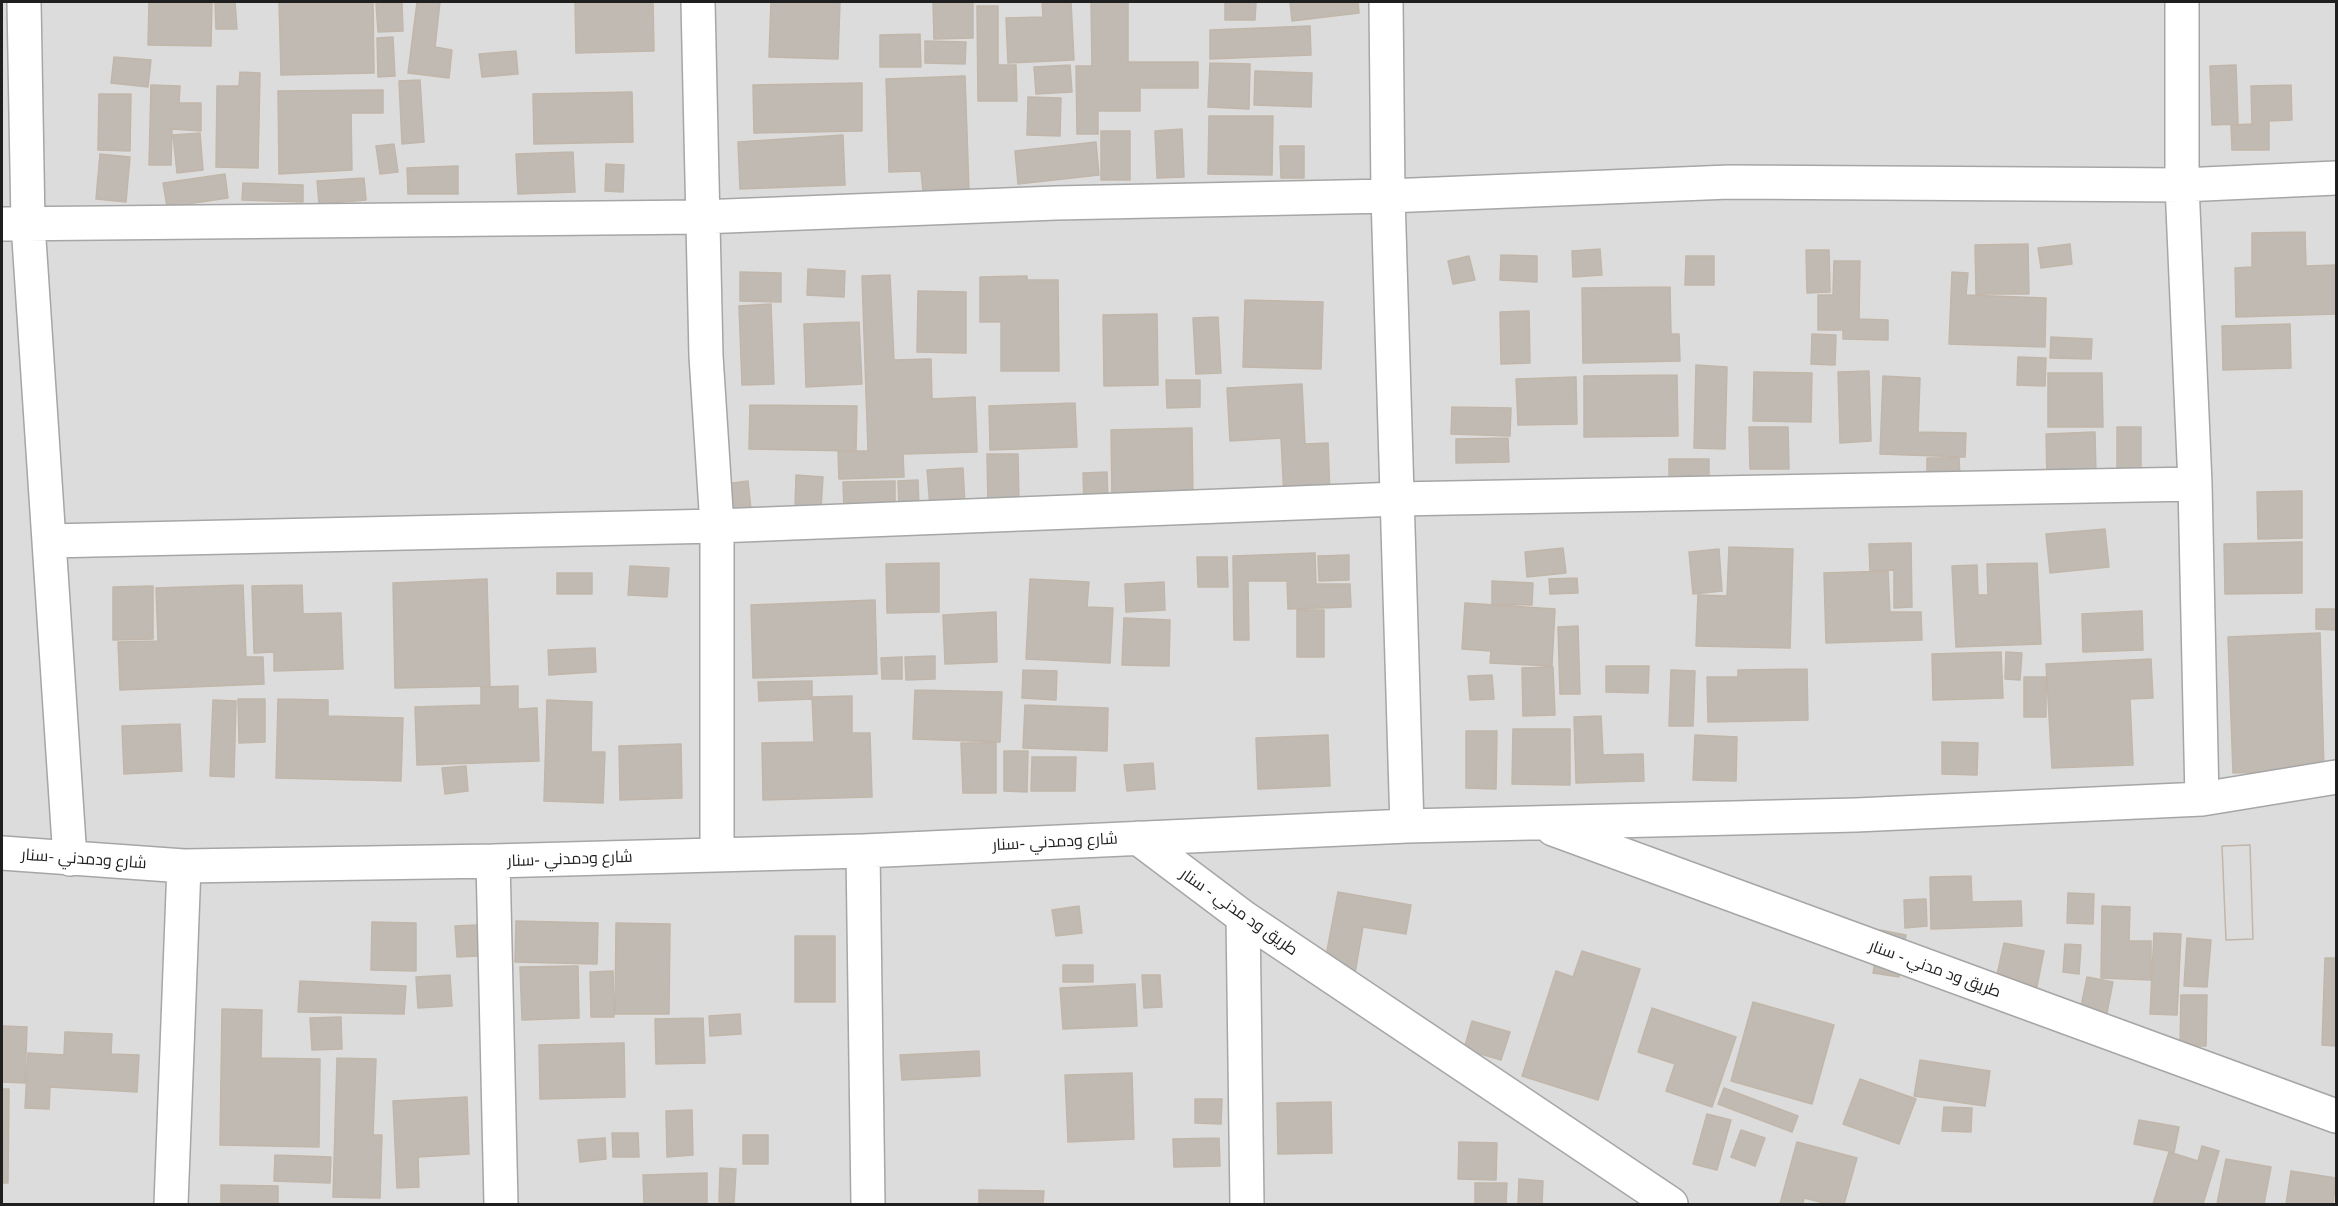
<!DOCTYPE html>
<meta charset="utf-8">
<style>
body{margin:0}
#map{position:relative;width:2338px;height:1206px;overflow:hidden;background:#efede6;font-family:"Public Sans",sans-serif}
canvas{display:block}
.frame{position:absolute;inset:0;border:3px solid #1f1f1f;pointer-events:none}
</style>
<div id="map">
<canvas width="2338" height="1206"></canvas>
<div class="frame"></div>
</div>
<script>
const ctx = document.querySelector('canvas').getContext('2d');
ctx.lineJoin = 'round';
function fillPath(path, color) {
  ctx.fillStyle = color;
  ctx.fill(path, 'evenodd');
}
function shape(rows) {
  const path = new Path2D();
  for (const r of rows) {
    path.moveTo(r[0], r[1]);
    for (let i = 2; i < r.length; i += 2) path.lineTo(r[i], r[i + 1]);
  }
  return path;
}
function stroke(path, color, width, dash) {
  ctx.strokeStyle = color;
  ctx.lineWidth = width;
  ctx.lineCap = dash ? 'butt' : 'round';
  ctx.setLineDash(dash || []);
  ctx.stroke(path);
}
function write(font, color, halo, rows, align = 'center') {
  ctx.font = font + ' "Public Sans",Cairo,sans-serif';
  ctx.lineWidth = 4.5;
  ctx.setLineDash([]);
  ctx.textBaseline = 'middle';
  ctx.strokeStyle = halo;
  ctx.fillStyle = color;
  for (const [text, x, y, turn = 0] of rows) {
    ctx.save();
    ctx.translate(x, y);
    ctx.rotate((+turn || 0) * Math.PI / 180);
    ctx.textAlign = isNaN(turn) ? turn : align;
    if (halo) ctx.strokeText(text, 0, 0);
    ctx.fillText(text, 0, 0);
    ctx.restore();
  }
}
fillPath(shape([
 [2,2,2336,2,2336,1204,2,1204]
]), '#dddcdc');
const building = shape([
 [149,2,212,2,211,46,148,45,149,2],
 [215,2,235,2,237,29,216,29,215,2],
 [279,2,383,2,373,2,374,73,281,75,279,2],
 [417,2,440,2,435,47,452,50,449,78,408,73,417,2],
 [575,2,653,2,654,51,576,53,575,2],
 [771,2,840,2,838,59,769,57,771,2],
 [933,2,973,2,973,38,934,39,933,2],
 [1042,2,1071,2,1074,60,1008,63,1006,18,1043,17,1042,2],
 [1091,2,1128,2,1128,62,1198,62,1198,88,1140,88,1140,111,1098,111,1098,134,1077,134,1076,66,1092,66,1091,2],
 [1225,2,1256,2,1255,20,1225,20,1225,2],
 [1290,2,1358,2,1359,13,1292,21,1290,2],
 [376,3,402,3,403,31,378,32,376,3],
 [977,6,998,6,998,65,1016,65,1017,101,978,101,977,6],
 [1310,26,1311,55,1210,59,1210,30,1310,26],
 [920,34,921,67,880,67,880,35,920,34],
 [393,37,395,76,378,77,377,38,393,37],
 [925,41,966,42,965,64,925,63,925,41],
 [516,51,518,74,482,77,479,54,516,51],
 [114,57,151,60,148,87,111,83,114,57],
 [1210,63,1250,64,1249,109,1208,107,1210,63],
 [1070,65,1072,92,1036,94,1034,67,1070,65],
 [2236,65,2238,124,2212,125,2210,66,2236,65],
 [1255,71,1312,73,1311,107,1254,105,1255,71],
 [240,72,260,73,258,168,216,167,217,86,239,86,240,72],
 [965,76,969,190,923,191,921,171,889,172,886,79,965,76],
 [420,80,424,142,402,144,399,81,420,80],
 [862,83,862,131,754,133,753,85,862,83],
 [151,85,180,86,179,103,201,103,201,131,172,129,171,165,149,165,151,85],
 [2291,85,2292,120,2269,121,2269,150,2232,150,2231,125,2252,124,2251,86,2291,85],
 [383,90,383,113,351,113,352,170,279,174,278,91,383,90],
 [632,92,633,142,534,144,533,94,632,92],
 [99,94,131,94,130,151,98,150,99,94],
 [1028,97,1061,98,1060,136,1027,135,1028,97],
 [1209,116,1273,116,1272,175,1208,174,1209,116],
 [1182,129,1184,177,1157,178,1155,131,1182,129],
 [1101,131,1130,131,1130,180,1101,180,1101,131],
 [200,133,203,170,177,173,173,135,200,133],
 [843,135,845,185,740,189,738,142,843,135],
 [1096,142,1099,175,1018,184,1015,151,1096,142],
 [394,144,398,172,380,174,376,146,394,144],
 [1280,146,1304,146,1304,178,1281,178,1280,146],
 [573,152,575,192,518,194,516,154,573,152],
 [100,154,130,157,126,202,96,199,100,154],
 [606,164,624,165,623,192,605,191,606,164],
 [458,166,458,194,408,194,407,168,458,166],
 [225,174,228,198,167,207,163,183,225,174],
 [364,178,366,200,319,204,317,181,364,178],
 [243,183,303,185,303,202,242,200,243,183],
 [2305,232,2306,266,2336,265,2336,314,2236,317,2235,268,2252,267,2252,233,2305,232],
 [2028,244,2029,294,1976,294,1975,245,2028,244],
 [2070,244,2072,264,2041,268,2038,248,2070,244],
 [1600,249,1602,275,1573,277,1572,251,1600,249],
 [1806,250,1829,250,1830,292,1807,293,1806,250],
 [1501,255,1537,256,1537,282,1500,280,1501,255],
 [1469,256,1475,280,1453,284,1448,261,1469,256],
 [1686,256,1714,256,1714,285,1685,285,1686,256],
 [1834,261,1860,261,1859,319,1888,320,1888,340,1843,339,1843,330,1818,330,1818,295,1833,295,1834,261],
 [808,269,845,271,844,297,807,295,808,269],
 [740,272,781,273,781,302,740,301,740,272],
 [1952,272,1968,273,1966,295,2046,298,2045,347,1949,344,1952,272],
 [890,275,894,360,931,359,932,399,975,397,977,452,903,454,904,477,839,479,838,451,868,451,862,276,890,275],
 [1027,276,1027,280,1058,280,1059,371,1001,371,1001,322,980,322,980,277,1027,276],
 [1670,287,1671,334,1679,334,1680,361,1583,363,1582,288,1670,287],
 [918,291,966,292,966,353,917,352,918,291],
 [1245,300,1323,302,1321,369,1243,367,1245,300],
 [771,304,774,384,742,385,739,306,771,304],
 [1529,311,1530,363,1501,364,1500,312,1529,311],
 [1157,314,1158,385,1104,386,1103,315,1157,314],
 [1218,317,1221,373,1196,374,1193,318,1218,317],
 [859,322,862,384,806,387,804,324,859,322],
 [2290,324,2291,368,2223,370,2222,326,2290,324],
 [1812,334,1836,335,1835,365,1811,364,1812,334],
 [2051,337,2092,339,2091,359,2050,358,2051,337],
 [2018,357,2046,358,2045,386,2017,385,2018,357],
 [1696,365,1727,367,1725,449,1694,448,1696,365],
 [1869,371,1871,441,1840,443,1838,372,1869,371],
 [1754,372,1812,373,1811,422,1753,421,1754,372],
 [2048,373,2102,373,2103,427,2048,427,2048,373],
 [1677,375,1678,436,1584,437,1584,376,1677,375],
 [1883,376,1920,378,1918,432,1966,433,1965,457,1880,454,1883,376],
 [1576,377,1577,424,1518,425,1516,379,1576,377],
 [1166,380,1200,380,1200,407,1167,408,1166,380],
 [1302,384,1305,444,1328,443,1330,495,1284,497,1281,438,1230,441,1227,388,1302,384],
 [1075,403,1077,447,990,450,989,406,1075,403],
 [750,405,857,406,856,451,749,449,750,405],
 [1452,407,1511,408,1510,436,1451,434,1452,407],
 [1749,427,1788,427,1789,469,1750,469,1749,427],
 [2117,427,2141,427,2141,469,2117,469,2117,427],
 [1192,428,1193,499,1112,501,1111,430,1192,428],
 [2095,432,2096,475,2047,477,2046,434,2095,432],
 [1508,438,1509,462,1456,463,1456,439,1508,438],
 [987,454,1018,454,1019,503,988,504,987,454],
 [1927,458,1959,458,1960,478,1927,479,1927,458],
 [1669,459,1709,459,1709,484,1669,484,1669,459],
 [963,468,965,505,930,507,927,470,963,468],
 [1107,472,1108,502,1084,503,1083,473,1107,472],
 [796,475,823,477,821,508,795,506,796,475],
 [918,480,919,508,899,508,898,481,918,480],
 [748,481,751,510,727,512,725,484,748,481],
 [895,481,895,508,844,509,843,482,895,481],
 [2302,491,2302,538,2258,539,2257,492,2302,491],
 [2105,529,2109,567,2050,573,2046,534,2105,529],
 [2302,542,2302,593,2225,594,2224,544,2302,542],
 [1911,543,1912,607,1894,608,1894,570,1870,571,1869,544,1911,543],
 [1729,547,1793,549,1790,648,1696,646,1698,595,1727,596,1729,547],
 [1563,548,1566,573,1527,577,1525,552,1563,548],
 [1719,549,1722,591,1693,594,1689,552,1719,549],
 [1315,553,1316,584,1350,584,1351,607,1288,609,1287,581,1248,581,1249,640,1234,640,1233,556,1315,553],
 [1349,555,1349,580,1319,581,1318,556,1349,555],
 [1197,557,1227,557,1228,587,1198,587,1197,557],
 [939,563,939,612,887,613,886,564,939,563],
 [2037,563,2041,644,1956,647,1952,566,1977,565,1978,595,1988,595,1987,564,2037,563],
 [630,566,669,568,667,597,628,595,630,566],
 [1888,571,1890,612,1921,612,1922,640,1826,643,1824,573,1888,571],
 [557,573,592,573,592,594,557,594,557,573],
 [1577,578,1578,593,1550,594,1549,579,1577,578],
 [487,579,490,686,395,688,393,583,487,579],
 [1030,579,1089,582,1087,607,1113,608,1110,663,1026,659,1030,579],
 [1492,581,1533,583,1532,605,1492,604,1492,581],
 [1164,582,1165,610,1126,612,1125,584,1164,582],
 [243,585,246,657,263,657,264,684,120,690,118,642,158,641,156,588,243,585],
 [302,585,303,614,341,613,343,669,274,671,274,652,254,653,252,586,302,585],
 [153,586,153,639,113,640,113,587,153,586],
 [875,600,877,674,753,678,751,605,875,600],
 [1465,603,1555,609,1552,666,1490,663,1491,651,1462,649,1465,603],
 [2316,609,2336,609,2336,630,2316,629,2316,609],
 [1297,610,1324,610,1324,657,1297,657,1297,610],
 [2142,611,2143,650,2083,652,2082,614,2142,611],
 [996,612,997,662,945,664,943,615,996,612],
 [1124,618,1170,620,1169,666,1122,665,1124,618],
 [1578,626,1580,694,1560,694,1558,627,1578,626],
 [2320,633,2324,770,2233,773,2228,637,2320,633],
 [595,648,596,672,549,675,548,650,595,648],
 [2001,652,2003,698,1933,700,1932,654,2001,652],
 [2006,652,2022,653,2020,680,2005,679,2006,652],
 [935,656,935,679,906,680,905,657,935,656],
 [902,657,902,679,882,679,881,658,902,657],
 [2151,659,2153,698,2130,699,2133,765,2052,768,2046,664,2151,659],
 [1606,666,1649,666,1648,693,1606,692,1606,666],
 [1553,667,1555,715,1523,716,1522,668,1553,667],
 [1807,669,1808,720,1708,722,1707,677,1738,677,1738,670,1807,669],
 [1023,670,1057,671,1056,700,1022,698,1023,670],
 [1671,670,1695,671,1693,726,1669,726,1671,670],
 [1492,675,1494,699,1470,700,1468,676,1492,675],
 [2024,677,2046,677,2046,717,2024,717,2024,677],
 [812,681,812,699,759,701,758,682,812,681],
 [518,686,518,709,537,708,539,761,417,765,415,707,481,705,481,687,518,686],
 [915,690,1002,692,1000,742,913,739,915,690],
 [852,696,852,733,870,733,872,797,763,800,762,743,814,742,812,697,852,696],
 [238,699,265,699,265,742,239,743,238,699],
 [278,699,328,700,328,716,403,718,401,781,276,778,278,699],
 [213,700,236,701,234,777,210,776,213,700],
 [547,700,592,702,591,752,605,752,603,803,544,801,547,700],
 [1025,705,1108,708,1107,751,1023,748,1025,705],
 [1601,716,1603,755,1643,754,1644,781,1576,783,1574,717,1601,716],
 [180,724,182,771,124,774,122,726,180,724],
 [1513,729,1570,729,1570,785,1512,784,1513,729],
 [1466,731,1497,731,1496,789,1466,788,1466,731],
 [1328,735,1330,786,1258,789,1256,738,1328,735],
 [1695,735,1737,737,1736,781,1693,780,1695,735],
 [1942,742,1978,743,1977,775,1942,774,1942,742],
 [961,743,996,743,996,793,963,793,961,743],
 [681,744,682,798,620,800,619,746,681,744],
 [1004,751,1028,751,1027,792,1004,791,1004,751],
 [1032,757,1076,757,1075,791,1031,791,1032,757],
 [1153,763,1155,789,1127,791,1124,765,1153,763],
 [466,766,468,791,445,794,442,768,466,766],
 [2250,845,2253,939,2226,940,2222,846,2250,845],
 [2250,845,2253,939,2226,940,2222,846,2250,845],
 [1971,876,1972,902,2021,901,2022,926,1931,929,1930,877,1971,876],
 [1338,892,1411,905,1406,934,1363,927,1355,973,1324,967,1338,892],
 [2068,893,2094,894,2093,924,2067,923,2068,893],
 [1926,899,1927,926,1905,928,1904,900,1926,899],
 [1079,906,1082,933,1056,936,1052,910,1079,906],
 [2102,906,2130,907,2129,941,2151,941,2151,980,2101,978,2102,906],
 [516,921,598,923,597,964,515,962,516,921],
 [372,922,416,923,416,971,371,970,372,922],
 [616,923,670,924,669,1014,615,1014,616,923],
 [477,925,478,956,457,957,455,926,477,925],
 [1880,930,1906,935,1899,977,1873,973,1880,930],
 [2154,933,2181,934,2177,1015,2150,1014,2154,933],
 [795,936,835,936,835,1002,795,1002,795,936],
 [2187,938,2211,940,2207,987,2184,986,2187,938],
 [2004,943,2044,951,2034,1002,1993,993,2004,943],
 [2065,944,2081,945,2079,974,2063,972,2065,944],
 [1582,951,1640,969,1598,1100,1522,1076,1556,971,1573,977,1582,951],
 [2325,958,2336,958,2336,1046,2322,1045,2325,958],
 [1063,965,1093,965,1093,982,1063,982,1063,965],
 [578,966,579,1018,522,1020,520,967,578,966],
 [613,971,614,1017,591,1017,590,972,613,971],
 [450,975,452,1006,418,1008,416,977,450,975],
 [1142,975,1160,975,1162,1007,1144,1008,1142,975],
 [2087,977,2113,982,2105,1023,2079,1017,2087,977],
 [300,981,406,986,404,1014,298,1012,300,981],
 [1135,984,1137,1026,1063,1029,1060,988,1135,984],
 [2181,995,2207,995,2206,1046,2180,1046,2181,995],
 [1753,1002,1834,1025,1812,1104,1731,1081,1753,1002],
 [1652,1008,1736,1037,1712,1107,1666,1091,1675,1064,1638,1052,1652,1008],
 [222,1009,262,1010,261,1058,320,1059,319,1147,220,1145,222,1009],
 [740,1014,741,1034,710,1036,709,1016,740,1014],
 [341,1017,342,1049,312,1050,310,1018,341,1017],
 [703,1018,705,1063,656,1064,655,1019,703,1018],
 [1472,1021,1510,1032,1501,1060,1464,1049,1472,1021],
 [2,1026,27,1027,25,1083,2,1082,2,1026],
 [65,1032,112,1034,111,1054,139,1055,137,1092,50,1087,49,1109,25,1108,28,1053,64,1055,65,1032],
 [624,1043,625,1097,540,1099,539,1045,624,1043],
 [979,1051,980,1076,902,1080,900,1055,979,1051],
 [337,1058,376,1059,373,1135,382,1135,380,1198,333,1197,337,1058],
 [1920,1060,1990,1071,1985,1106,1914,1096,1920,1060],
 [1132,1073,1134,1139,1068,1142,1065,1075,1132,1073],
 [1860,1079,1916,1099,1899,1144,1843,1124,1860,1079],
 [1724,1088,1798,1116,1792,1132,1718,1104,1724,1088],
 [2,1089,9,1089,8,1183,2,1183,2,1089],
 [467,1097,469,1154,418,1157,419,1187,397,1188,393,1101,467,1097],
 [1195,1099,1222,1099,1221,1124,1195,1123,1195,1099],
 [1331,1102,1332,1153,1278,1154,1277,1103,1331,1102],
 [1944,1107,1972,1108,1971,1132,1942,1131,1944,1107],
 [692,1110,693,1155,667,1157,666,1111,692,1110],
 [1707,1114,1731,1120,1717,1170,1693,1164,1707,1114],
 [2139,1120,2179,1127,2174,1152,2134,1144,2139,1120],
 [1741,1130,1765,1138,1755,1166,1731,1157,1741,1130],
 [612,1133,638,1133,639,1157,613,1157,612,1133],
 [743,1135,768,1135,768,1164,743,1164,743,1135],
 [605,1138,606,1159,580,1162,578,1140,605,1138],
 [1219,1138,1220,1166,1174,1167,1173,1139,1219,1138],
 [1459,1142,1497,1143,1496,1180,1458,1179,1459,1142],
 [1797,1142,1857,1158,1844,1204,1828,1204,1804,1198,1803,1204,1780,1204,1797,1142],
 [2202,1146,2219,1151,2203,1204,2153,1204,2169,1152,2198,1161,2202,1146],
 [275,1155,331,1157,330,1183,274,1181,275,1155],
 [2226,1159,2271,1167,2264,1204,2217,1204,2226,1159],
 [720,1168,736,1169,734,1203,719,1202,720,1168],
 [2291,1171,2336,1178,2333,1204,2286,1204,2291,1171],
 [707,1173,707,1204,644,1204,643,1175,707,1173],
 [1519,1179,1543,1181,1542,1204,1518,1204,1519,1179],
 [1475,1183,1507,1183,1506,1204,1475,1204,1475,1183],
 [221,1185,278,1186,278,1204,221,1204,221,1185],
 [979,1190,1044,1191,1043,1204,979,1204,979,1190]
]);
fillPath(building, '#c0bab2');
stroke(building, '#c1b6a9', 1.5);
const minor = shape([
 [24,2,28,224,70,859],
 [698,2,706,356,717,526,717,855],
 [1386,2,1388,196,1407,826],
 [2182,2,2182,185,2195,484,2202,799],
 [2,224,701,217,1056,203,1388,196,1729,182,2182,185,2336,178],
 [49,541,717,526,1397,499,2195,484],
 [1553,829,2336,1116],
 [1138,838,1243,917,1671,1204],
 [863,851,868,1204],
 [2,853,184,866,493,861,863,851,1407,826,1856,815,2202,799,2336,777],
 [493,861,501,1204],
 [1243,917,1247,1204],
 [171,1204,184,866]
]);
stroke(minor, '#a6a6a6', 36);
stroke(minor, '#fff', 33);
write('16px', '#1f1f1f', '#fff', [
 ["شارع ودمدني -سنار",1055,842,-3],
 ["شارع ودمدني -سنار",84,859,4],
 ["شارع ودمدني -سنار",570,859,-2],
 ["طريق ود مدني - سنار",1239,912,35],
 ["طريق ود مدني - سنار",1935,969,20]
]);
</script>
